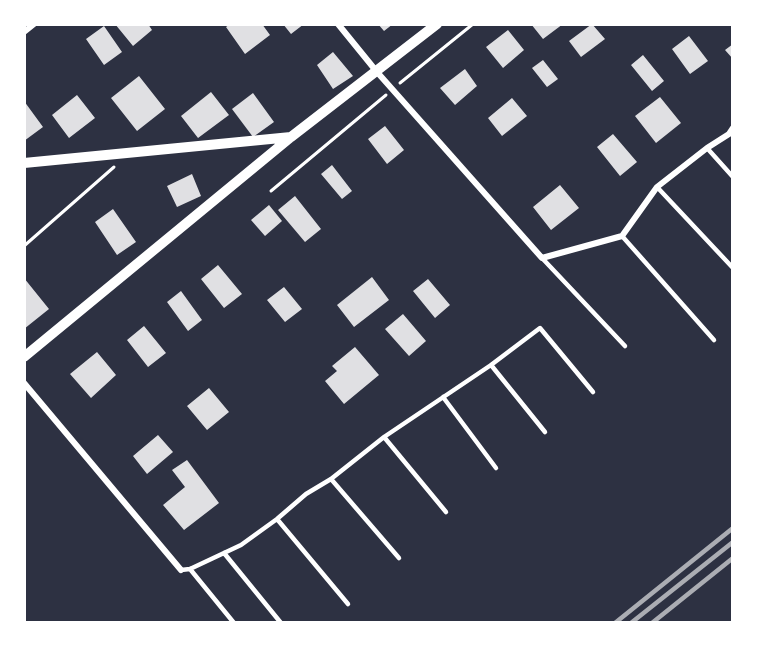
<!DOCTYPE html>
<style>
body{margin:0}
#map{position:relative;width:757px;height:647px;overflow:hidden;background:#2d3142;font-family:"Sofia Sans Condensed",sans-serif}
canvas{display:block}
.frame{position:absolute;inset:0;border:26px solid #fff;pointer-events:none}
</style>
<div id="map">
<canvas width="757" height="647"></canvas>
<div class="frame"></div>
</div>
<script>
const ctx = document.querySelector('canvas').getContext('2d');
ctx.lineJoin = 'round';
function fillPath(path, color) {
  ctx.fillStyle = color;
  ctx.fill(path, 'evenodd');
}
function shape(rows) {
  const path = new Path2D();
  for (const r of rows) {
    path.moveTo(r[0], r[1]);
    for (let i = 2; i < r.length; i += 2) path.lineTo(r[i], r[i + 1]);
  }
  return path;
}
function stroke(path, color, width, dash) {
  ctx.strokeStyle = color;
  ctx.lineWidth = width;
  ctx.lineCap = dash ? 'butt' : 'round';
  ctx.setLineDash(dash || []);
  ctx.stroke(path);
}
fillPath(shape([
 [115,24,148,24,152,30,133,46],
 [230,24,262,24,270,35,245,54,226,27],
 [283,24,304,24,291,34],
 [378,24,393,24,384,31],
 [531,24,563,24,543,39],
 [592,24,605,39,581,57,569,41],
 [104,26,122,52,104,65,86,39],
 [508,30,524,50,503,68,486,47],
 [689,36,708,61,690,74,672,49],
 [733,44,733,59,725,50],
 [333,52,353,76,333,89,317,65],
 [643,55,664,81,652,91,631,65],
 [543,60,558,79,547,87,532,68],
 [465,69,477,86,455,105,440,88],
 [139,76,165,109,137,131,111,98],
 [211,92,229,115,198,138,181,116],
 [253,93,274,122,253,137,232,109],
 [77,95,95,118,69,138,52,115],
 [660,97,681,123,656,143,635,116],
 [512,98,527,116,502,136,488,118],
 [24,101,43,127,24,141],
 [385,126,404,150,387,164,368,139],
 [613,134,637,162,620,176,597,147],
 [332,165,352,191,342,199,321,174],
 [192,174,201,196,177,207,167,186],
 [560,185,579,208,551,230,533,207],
 [295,196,321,229,305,242,278,210],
 [269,205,282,221,265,236,251,220],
 [113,209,136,242,117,255,95,222],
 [218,265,242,294,224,308,201,279],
 [372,277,389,300,354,327,337,305],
 [24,278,49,309,24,329],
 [428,279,450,305,435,318,413,291],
 [284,287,302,309,285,322,267,300],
 [181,291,202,320,188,331,167,302],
 [403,314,426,341,409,356,385,329],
 [144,326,166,353,148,367,127,340],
 [355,347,379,375,344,404,325,381,337,371,332,366],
 [97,352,116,375,91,398,70,374],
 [209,388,229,412,207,430,187,406],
 [158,435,173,452,147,474,133,456],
 [187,460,219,503,184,530,163,505,185,487,172,470]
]), '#e0e0e3');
stroke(shape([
 [400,83,473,24],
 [271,191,386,95],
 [24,246,114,167]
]), '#fff', 3);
stroke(shape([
 [707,148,733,177],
 [657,187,733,268],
 [622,236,714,340],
 [542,258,625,346],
 [491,365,545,432],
 [443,397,496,468],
 [384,437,446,512],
 [331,479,399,558],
 [277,519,348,604],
 [224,553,281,623],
 [190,569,234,623],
 [181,570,190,569,241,545,277,519,306,494,331,479,384,437,491,365,540,328,593,392]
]), '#fff', 4.5);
stroke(shape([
 [338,24,377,72,542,258,622,236,657,187,707,148,729,134,733,128],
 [24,32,34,24],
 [24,383,181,570]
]), '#fff', 6);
stroke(shape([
 [24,163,291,137],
 [24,357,291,137,437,24]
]), '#fff', 10);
stroke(shape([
 [615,623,733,528],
 [631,623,733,542],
 [652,623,733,558]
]), '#abadb3', 4.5);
</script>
